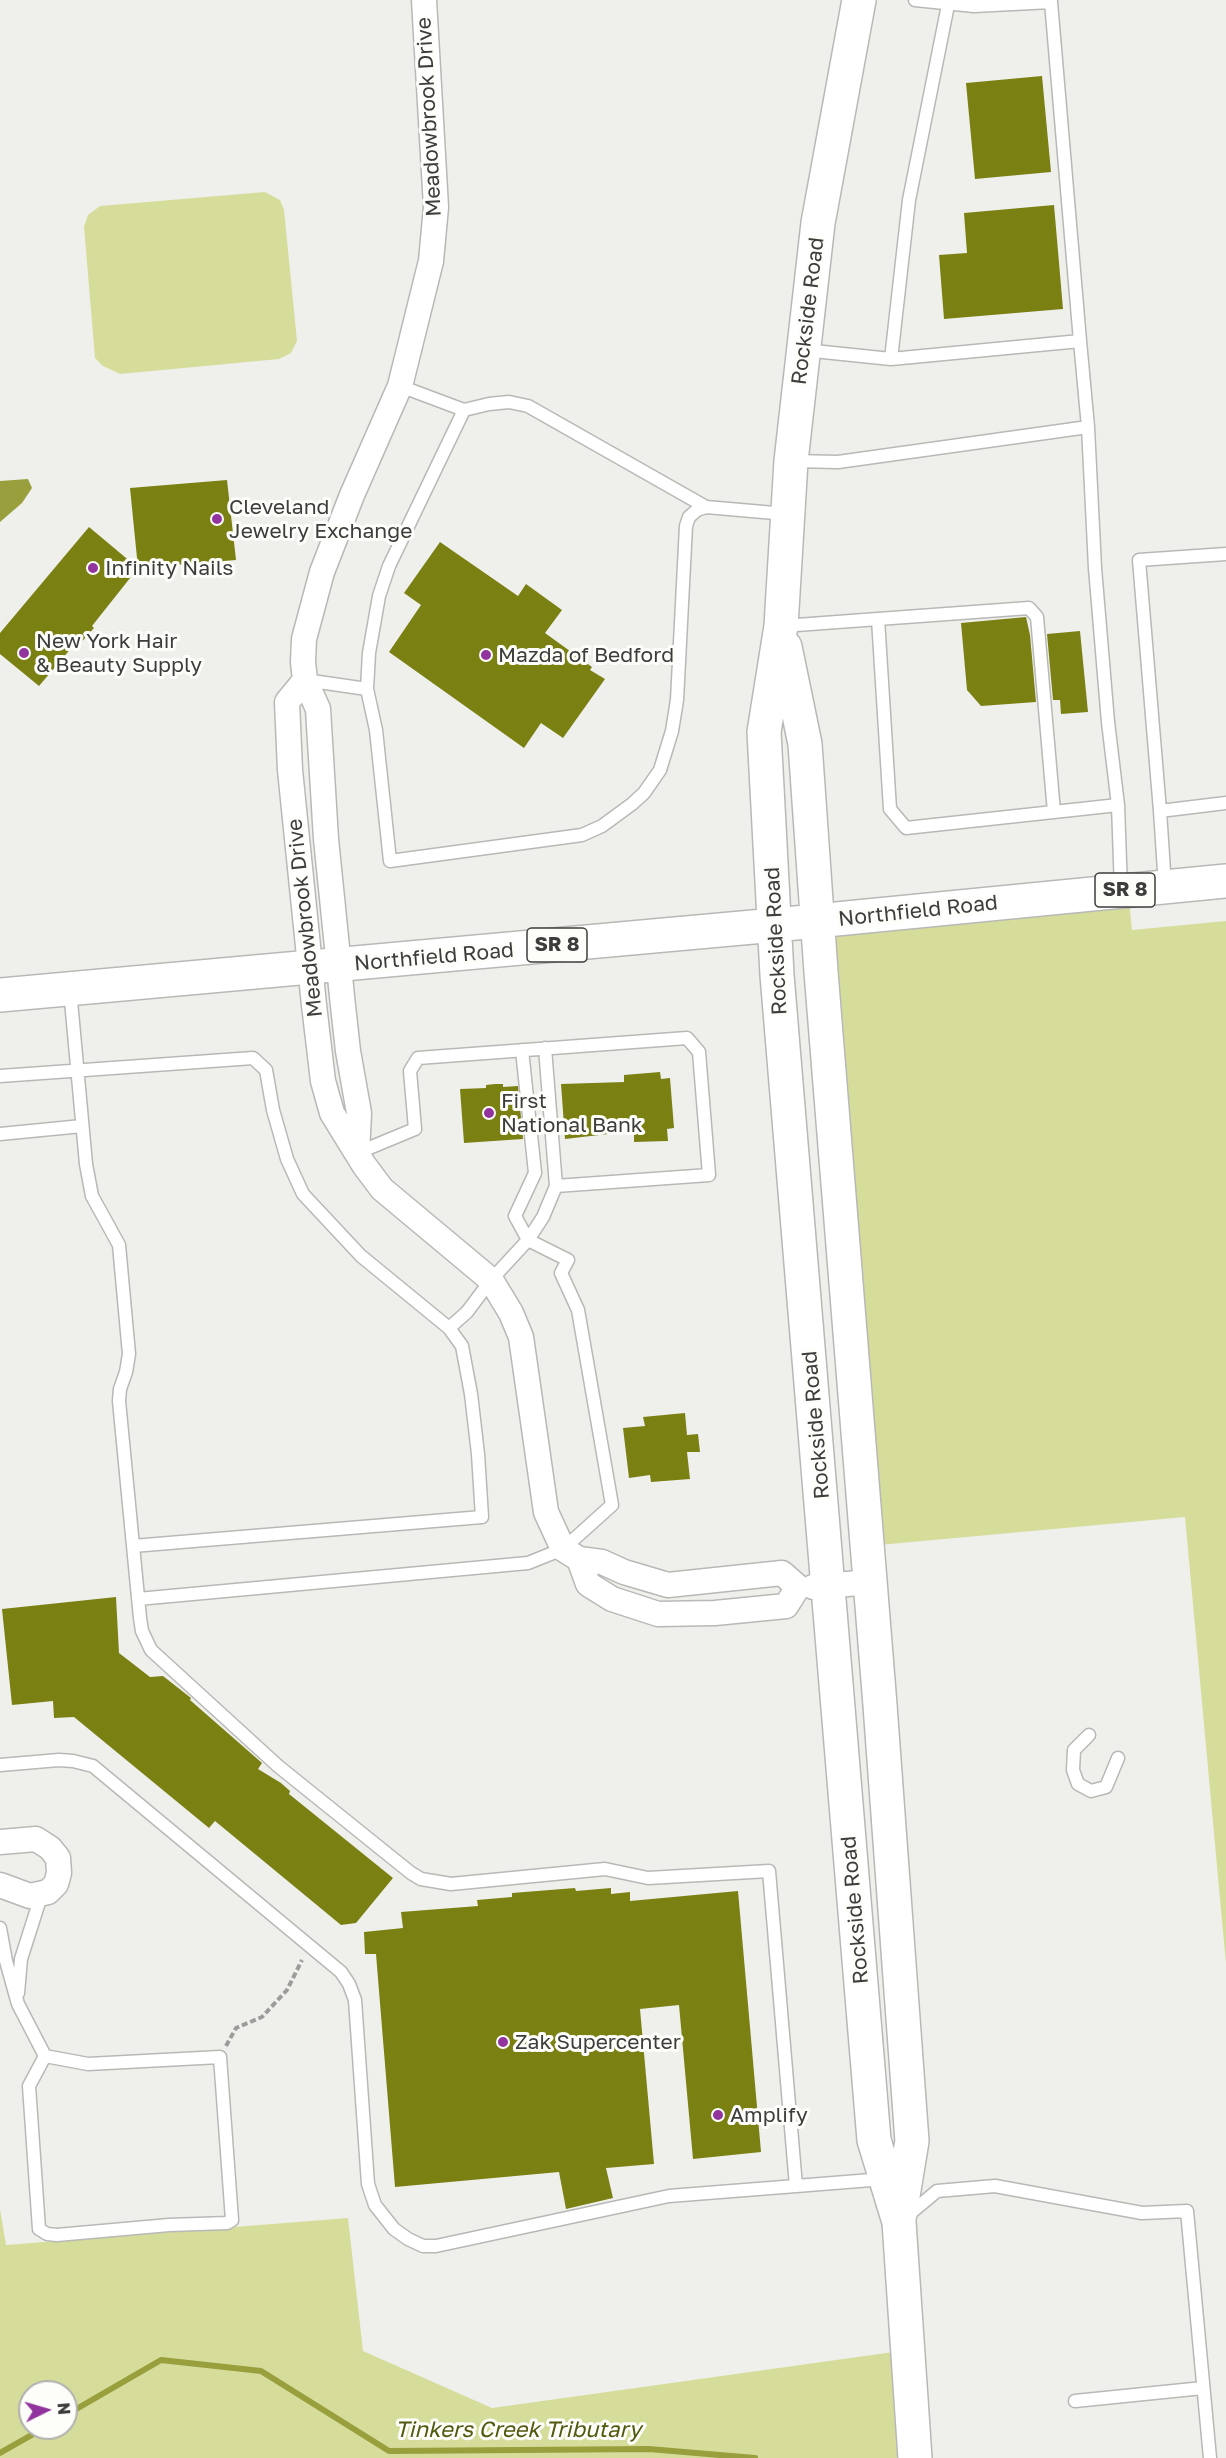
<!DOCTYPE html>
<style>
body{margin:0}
#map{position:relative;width:1226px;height:2458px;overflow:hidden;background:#eff0ec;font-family:"Golos Text",sans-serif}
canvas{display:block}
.north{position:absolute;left:18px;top:2380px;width:60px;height:60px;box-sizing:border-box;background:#fdfdfa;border:2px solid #b0b0ae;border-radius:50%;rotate:85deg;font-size:16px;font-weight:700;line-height:24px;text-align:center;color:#3d3d3b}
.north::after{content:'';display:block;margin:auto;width:21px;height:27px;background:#91349d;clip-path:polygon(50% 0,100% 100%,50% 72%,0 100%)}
</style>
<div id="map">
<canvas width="1226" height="2458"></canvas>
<div class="north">N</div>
</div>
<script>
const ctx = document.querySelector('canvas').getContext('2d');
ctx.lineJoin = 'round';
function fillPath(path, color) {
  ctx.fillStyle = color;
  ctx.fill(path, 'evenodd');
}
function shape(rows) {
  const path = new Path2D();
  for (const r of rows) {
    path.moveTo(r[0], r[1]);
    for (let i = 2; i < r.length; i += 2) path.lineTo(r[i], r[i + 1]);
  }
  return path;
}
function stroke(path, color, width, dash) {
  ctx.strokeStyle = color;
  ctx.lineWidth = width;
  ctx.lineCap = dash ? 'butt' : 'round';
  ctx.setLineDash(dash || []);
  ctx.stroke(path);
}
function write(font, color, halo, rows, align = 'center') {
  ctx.font = font + ' "Golos Text",sans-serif';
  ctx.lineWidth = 6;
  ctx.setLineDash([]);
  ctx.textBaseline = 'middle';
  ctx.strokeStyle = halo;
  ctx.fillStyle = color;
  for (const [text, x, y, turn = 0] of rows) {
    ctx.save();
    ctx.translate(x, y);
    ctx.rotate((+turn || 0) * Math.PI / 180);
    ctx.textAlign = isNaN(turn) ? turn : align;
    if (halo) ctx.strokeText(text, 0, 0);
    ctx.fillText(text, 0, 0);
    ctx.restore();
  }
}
fillPath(shape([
 [265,192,280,200,284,210,297,341,291,353,279,359,120,374,103,366,95,358,84,227,88,215,100,206],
 [1128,890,1132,930,1226,921,1226,1964,1185,1517,868,1546,818,921],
 [0,2209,6,2245,348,2218,363,2351,492,2408,908,2350,915,2458,0,2458],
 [30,2392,66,2392,66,2428,30,2428]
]), '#d6dd9b');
fillPath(shape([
 [28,479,32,488,22,503,0,522,0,481]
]), '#989f3c');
stroke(shape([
 [66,2415,161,2360,261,2371,389,2451,649,2449,755,2458],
 [0,2453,44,2428]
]), '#989f3c', 6);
fillPath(shape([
 [1042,76,1051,172,975,179,966,83],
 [1054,205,1063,309,944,319,939,255,967,253,964,213],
 [227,480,236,560,138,568,130,488],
 [89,527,138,568,92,626,94,628,76,648,73,646,39,686,0,654,0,633],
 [440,542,518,596,526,584,562,610,545,633,592,667,590,670,605,679,563,738,541,723,524,748,389,652,421,605,404,593],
 [1026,617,1030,635,1036,702,981,706,967,690,961,623],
 [1080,631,1088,712,1061,714,1060,700,1053,700,1047,634],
 [660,1072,661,1079,670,1078,674,1128,667,1129,668,1141,634,1142,634,1131,565,1139,561,1084,624,1082,624,1075],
 [495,1084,503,1084,503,1087,518,1086,523,1139,464,1143,460,1089,486,1088,486,1085],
 [685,1413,687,1435,698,1434,700,1452,687,1452,690,1479,651,1482,650,1475,629,1478,623,1428,645,1426,643,1417],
 [116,1597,119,1653,150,1677,163,1676,191,1698,190,1700,262,1763,258,1769,281,1783,290,1791,289,1794,393,1878,356,1923,341,1925,215,1821,209,1828,74,1717,54,1718,53,1701,12,1705,2,1609],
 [575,1888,576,1891,611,1888,611,1894,630,1892,630,1901,738,1891,761,2152,693,2159,679,2005,640,2009,654,2164,606,2168,613,2198,566,2209,559,2172,395,2187,376,1954,365,1954,364,1932,403,1928,401,1912,478,1906,477,1900,512,1897,512,1893]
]), '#7b8013');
const lane = shape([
 [1080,341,1088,427,1095,568,1108,722,1118,805,1121,890],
 [804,350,891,359,1080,341,1051,2,974,6,915,0],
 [891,359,909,200,948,5],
 [464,410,489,404,509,402,528,406,706,507],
 [792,461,838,462,1088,427],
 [878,619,1029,608,1037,617,1054,812],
 [783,626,878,619,890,809,906,828,1118,805],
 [305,680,367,689,369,653,379,596,389,566,464,410,400,386],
 [367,689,376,730,390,861,582,835,602,826,632,804,644,793,660,770,672,731,677,700,686,526,689,517,697,510,706,507,786,514],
 [1160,811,1139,560,1226,554],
 [1165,886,1160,811,1226,803],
 [70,990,86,1164,92,1196,119,1245,129,1354,126,1372,120,1389,119,1401,140,1618,142,1631,151,1650,278,1766,411,1873,421,1879,451,1884,605,1869,648,1878,769,1871,796,2186,884,2179],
 [522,1050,535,1173,515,1216,528,1240,543,1217,556,1186,545,1048],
 [0,1076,253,1058,266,1070,273,1110,287,1159,303,1194,361,1256,449,1328,462,1346,471,1394,478,1454,482,1517,133,1546],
 [0,1134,82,1126],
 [357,1153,415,1129,410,1071,418,1058,687,1038,699,1052,709,1175,556,1186],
 [138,1599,528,1563,563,1549,612,1505,578,1310,561,1273,568,1260,528,1240,491,1280,467,1312,449,1328],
 [1089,1735,1074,1750,1073,1770,1078,1784,1091,1791,1106,1787,1118,1758],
 [0,1765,59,1760,73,1761,93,1766,341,1972,349,1984,355,2000,368,2184,375,2205,394,2229,408,2239,423,2246,436,2246,669,2196,796,2186],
 [0,1928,6,1961,18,2004,45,2056,88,2064,220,2057,232,2220,227,2223,169,2225,57,2235,47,2234,39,2229,29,2086,45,2056],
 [18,1993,21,1959,42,1893],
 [907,2216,937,2191,995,2186,1142,2213,1187,2211,1210,2458],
 [1075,2401,1203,2388]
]);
const street = shape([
 [305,680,287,702,290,770,314,1005,323,1081,332,1113,364,1165,382,1189,491,1280,511,1313,521,1337,546,1512,563,1549,579,1559],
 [357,1153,359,1113,348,1051,343,1006,326,839,318,709,305,680,303,662,304,639,322,572,352,495,400,386,431,261,436,207,424,0],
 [579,1559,602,1562,624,1572,668,1585,782,1573,798,1587,786,1606,715,1613,658,1614,612,1599,588,1584,579,1559],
 [813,1587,870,1582],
 [0,1842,36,1839,50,1848,58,1858,59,1873,56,1884,48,1892,30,1896,0,1885]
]);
const primary = shape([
 [859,0,818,223,791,461,781,626,764,732,777,975,874,2140,899,2222,915,2458],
 [785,647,805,744,821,972,880,1705,912,2141,900,2214],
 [0,995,775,925,1226,881]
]);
stroke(lane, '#b8b9b6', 15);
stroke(street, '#b8b9b6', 27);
stroke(primary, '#b8b9b6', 36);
stroke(shape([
 [226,2046,236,2028,262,2017,287,1990,302,1960]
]), '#9c9d9a', 4, [6, 3]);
stroke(lane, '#fff', 12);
stroke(street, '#fff', 24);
stroke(primary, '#fff', 33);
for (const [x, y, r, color] of [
 [217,519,6,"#91349d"],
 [93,568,6,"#91349d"],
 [24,653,6,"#91349d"],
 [486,655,6,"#91349d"],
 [489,1113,6,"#91349d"],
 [503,2042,6,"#91349d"],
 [718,2115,6,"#91349d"]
]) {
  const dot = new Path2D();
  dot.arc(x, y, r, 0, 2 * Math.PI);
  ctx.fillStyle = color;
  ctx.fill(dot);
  stroke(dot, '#fdfdfa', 2);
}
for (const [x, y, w] of [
 [1125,890,60],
 [557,945,60]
]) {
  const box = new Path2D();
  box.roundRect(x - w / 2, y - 17, w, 34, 4.5);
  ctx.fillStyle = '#fdfdfa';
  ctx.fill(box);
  stroke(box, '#3d3d3b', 1.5);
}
write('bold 20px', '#3d3d3b', null, [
 ["SR 8",1125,890],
 ["SR 8",557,945]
]);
write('21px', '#3d3d3b', '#fdfdfa', [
 ["Meadowbrook Drive",429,117,-93],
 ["Rockside Road",808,311,-83],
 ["Northfield Road",918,911,-6],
 ["Meadowbrook Drive",305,918,-96],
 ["Rockside Road",776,941,-93],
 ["Northfield Road",434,957,-5],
 ["Rockside Road",816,1425,-95],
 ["Rockside Road",855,1910,-95]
]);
write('21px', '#3d3d3b', '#fdfdfa', [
 ["Cleveland",229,507],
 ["Jewelry Exchange",229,531],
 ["Infinity Nails",105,568],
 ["New York Hair",36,641],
 ["& Beauty Supply",36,665],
 ["Mazda of Bedford",498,655],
 ["First",501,1101],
 ["National Bank",501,1125],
 ["Zak Supercenter",515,2042],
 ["Amplify",730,2115]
], 'left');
write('italic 22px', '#53580e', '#fdfdfa', [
 ["Tinkers Creek Tributary",518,2430]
]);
</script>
